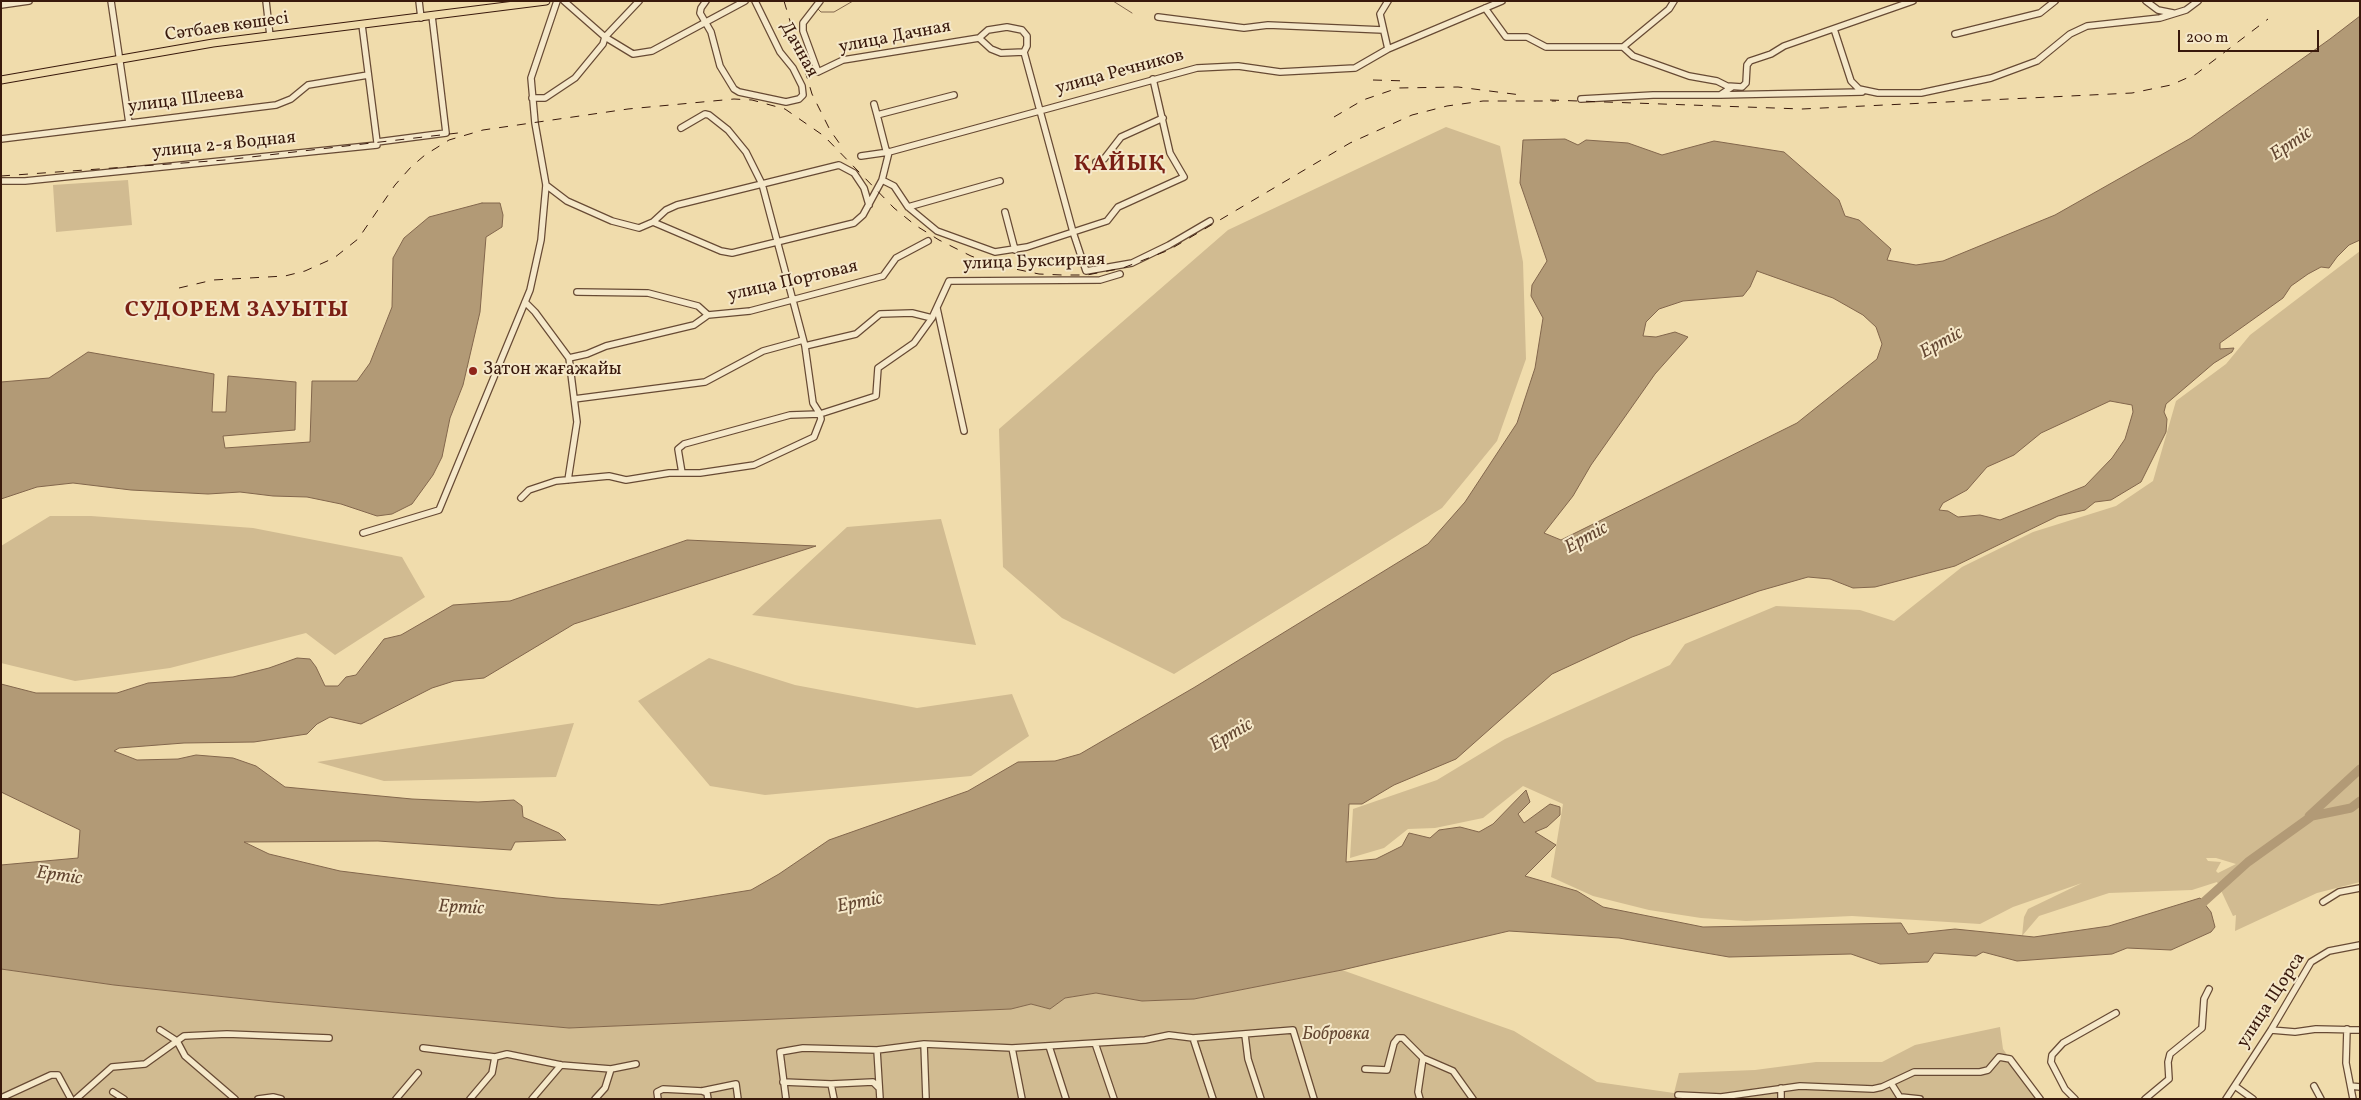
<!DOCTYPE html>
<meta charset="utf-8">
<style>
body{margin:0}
#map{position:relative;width:2361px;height:1100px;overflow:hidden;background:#f0dcac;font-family:Vollkorn,serif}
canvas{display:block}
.frame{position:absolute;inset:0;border:2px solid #39190c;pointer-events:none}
.scale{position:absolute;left:2178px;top:30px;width:141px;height:22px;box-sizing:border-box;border:2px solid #39190c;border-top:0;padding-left:6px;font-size:15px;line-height:18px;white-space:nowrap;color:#39190c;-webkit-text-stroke:4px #f5e8c9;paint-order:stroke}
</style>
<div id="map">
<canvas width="2361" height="1100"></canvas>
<div class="frame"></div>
<div class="scale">200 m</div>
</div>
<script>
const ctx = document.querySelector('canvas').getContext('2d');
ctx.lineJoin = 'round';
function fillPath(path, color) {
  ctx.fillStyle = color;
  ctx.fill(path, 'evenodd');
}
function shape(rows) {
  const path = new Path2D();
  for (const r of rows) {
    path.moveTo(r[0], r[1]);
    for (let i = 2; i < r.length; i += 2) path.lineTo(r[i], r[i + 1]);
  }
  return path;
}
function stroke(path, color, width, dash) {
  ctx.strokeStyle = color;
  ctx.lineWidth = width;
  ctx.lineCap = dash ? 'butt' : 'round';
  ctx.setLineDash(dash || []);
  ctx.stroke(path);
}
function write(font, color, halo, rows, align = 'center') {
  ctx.font = font + ' Vollkorn,serif';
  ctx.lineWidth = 4;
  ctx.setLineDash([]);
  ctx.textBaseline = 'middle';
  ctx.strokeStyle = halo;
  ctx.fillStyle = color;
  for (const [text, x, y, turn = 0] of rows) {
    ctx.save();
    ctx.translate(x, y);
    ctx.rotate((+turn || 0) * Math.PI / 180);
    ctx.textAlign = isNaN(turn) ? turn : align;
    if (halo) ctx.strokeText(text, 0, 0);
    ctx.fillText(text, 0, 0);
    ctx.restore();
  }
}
fillPath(shape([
 [1446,127,1500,146,1523,262,1526,359,1497,441,1442,508,1174,674,1062,618,1003,567,999,429,1228,230],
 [128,180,132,225,56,232,53,185],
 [2360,251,2360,882,2317,893,2235,931,2236,915,2233,916,2217,882,2192,890,2109,893,2039,916,2022,936,2024,917,2028,909,2082,883,2013,907,1980,924,1852,916,1746,921,1701,918,1649,910,1593,896,1551,877,1563,804,1523,786,1483,818,1435,828,1408,829,1384,848,1350,858,1353,809,1437,780,1505,739,1670,665,1685,644,1776,606,1860,610,1894,621,1962,567,2033,532,2116,506,2153,481,2176,401,2226,364,2250,335],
 [2206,858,2216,858,2236,864,2218,873,2216,871,2221,862,2208,861],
 [50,516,91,516,253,528,402,557,425,597,335,655,306,633,170,668,75,681,1,663,1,546],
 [941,519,976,645,752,615,847,527],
 [709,658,795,685,917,708,1012,694,1029,736,971,776,765,795,710,786,638,701],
 [574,723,556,777,384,781,317,762],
 [1,969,114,985,273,1002,569,1028,1011,1009,1031,1004,1050,1009,1065,998,1096,993,1142,1001,1194,999,1342,970,1514,1031,1597,1082,1674,1093,1679,1073,1755,1070,1816,1062,1882,1062,1915,1045,2000,1027,2003,1049,2038,1099,1,1099]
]), '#d1bb91');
const water = shape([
 [2360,16,2360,240,2349,245,2337,257,2329,268,2321,267,2308,274,2291,286,2283,298,2220,343,2220,349,2234,348,2232,352,2214,363,2166,404,2164,412,2167,419,2166,432,2141,482,2111,500,2095,502,2085,510,2058,516,1955,566,1875,587,1853,588,1830,579,1808,577,1759,591,1632,637,1552,674,1456,759,1394,785,1362,804,1349,804,1346,862,1376,859,1402,846,1409,833,1430,838,1439,830,1460,827,1479,832,1493,824,1526,790,1530,802,1518,814,1524,823,1550,804,1560,807,1560,815,1547,827,1535,832,1556,845,1525,876,1577,891,1603,907,1703,927,1901,923,1908,934,1955,929,2034,937,2109,926,2200,898,2211,912,2215,927,2211,932,2171,950,2127,948,2112,954,2017,961,1983,952,1976,956,1934,953,1928,962,1880,964,1851,954,1729,957,1619,938,1509,931,1342,970,1194,999,1142,1001,1096,993,1065,998,1050,1009,1031,1004,1011,1009,569,1028,273,1002,114,985,1,969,1,865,78,858,80,830,1,792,1,684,36,693,117,693,148,683,233,677,269,668,297,658,310,659,316,667,325,686,338,686,346,677,356,675,384,639,401,635,453,605,510,601,687,540,816,546,574,624,484,678,454,681,432,688,361,724,330,717,317,724,307,734,254,742,184,743,119,748,114,751,137,760,178,759,196,755,233,758,256,766,285,787,412,799,478,802,514,800,522,806,523,817,559,833,566,840,515,842,511,850,378,841,244,842,269,854,340,871,556,898,659,905,751,890,779,874,829,840,968,791,1018,762,1055,761,1080,754,1195,687,1428,544,1465,502,1517,423,1535,368,1543,318,1531,296,1532,285,1547,261,1520,183,1523,140,1565,139,1578,145,1586,140,1628,143,1662,155,1714,141,1784,152,1839,200,1845,216,1859,220,1891,249,1887,260,1916,265,1943,261,2055,215,2191,138,2330,39,2360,16],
 [1757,271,1833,298,1863,315,1876,327,1882,344,1877,359,1797,423,1561,540,1544,533,1573,496,1591,465,1655,374,1688,337,1675,332,1656,337,1643,336,1646,322,1659,309,1683,301,1743,296,1750,287,1757,271],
 [2110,401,2132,405,2133,412,2128,429,2125,439,2112,458,2085,486,2000,520,1980,515,1958,517,1948,511,1939,510,1943,503,1967,490,1987,467,2014,455,2041,433,2110,401],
 [482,203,500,203,503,215,502,227,486,237,480,312,463,385,450,418,442,457,433,475,412,504,392,514,377,516,341,504,307,497,273,496,240,492,208,494,131,490,73,483,37,487,1,499,1,382,49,378,88,352,214,374,212,412,226,412,228,376,296,382,295,430,223,436,225,448,310,442,312,381,357,381,370,363,392,307,393,258,404,238,429,217,482,203]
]);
fillPath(water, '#b29a76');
stroke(water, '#82664c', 1);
stroke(shape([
 [1113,1,1132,13],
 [818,9,821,12,834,12,853,1]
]), '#82664c', 1);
stroke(shape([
 [2309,816,2360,769],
 [2196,909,2248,862,2312,816,2351,808,2360,801]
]), '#b29a76', 9);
const minor = shape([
 [111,1,129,123],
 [266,1,270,36],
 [419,1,421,18],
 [564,1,605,37,633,54,652,51,745,1],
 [706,1,701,8,700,13,711,32,720,66,734,89,739,92,786,102,799,99,803,95,802,86,793,68,780,52,755,1],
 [820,1,803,23,803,31,818,72,843,60,979,38],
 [1388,1,1380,14,1388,49],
 [2146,1,2158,10,2173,13],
 [1,5,29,1],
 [1485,8,1506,37,1527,37,1546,47,1623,47,1633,56,1689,76,1717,81,1727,86,1742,87,1746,83,1747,65,1750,61,1771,54,1784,46,1913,1],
 [1158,17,1244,28,1268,25,1383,30],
 [362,25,377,142],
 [1007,27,1022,30,1027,36,1027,46,1024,52,1001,53,991,49,979,38,988,30,1007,27],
 [1834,29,1851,81,1859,89,1878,93,1921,93,1991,78,2037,61,2070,34,2087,26,2160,18,2186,10,2198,1],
 [1955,34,2040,13,2055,1],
 [1623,47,1669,9,1674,1],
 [1024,52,1073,232,1086,271,1132,263,1169,245,1210,221],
 [1732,87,1720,95,1862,92],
 [532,98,545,98,575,78,603,44,605,37,639,1],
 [1581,99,1653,95,1720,95],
 [874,104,877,115],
 [681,128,705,114,709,115,728,130,746,152,762,184,805,346,813,403,820,414],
 [1,139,276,105,291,99,308,85,368,75],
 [861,156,889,152,886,150,877,115,954,95],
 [1096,162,1104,159,1121,137,1163,118],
 [882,180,894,186,908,207,937,231,995,252,1027,247,1107,221,1118,207,1184,177,1170,153,1153,79],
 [1,181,25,181,377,145,377,142,446,133,432,16],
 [546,185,567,201,612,221,639,228,653,222,666,210,677,205,839,165,854,173,864,188,869,205],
 [908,207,1000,181],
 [1005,212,1015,250],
 [653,222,721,251,732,253,854,223,863,215,882,180,889,152,1197,68,1238,66,1280,72,1355,68,1388,49,1502,1],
 [577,292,648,293,698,306,708,315],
 [525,302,535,312,569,358,577,422,568,480],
 [937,308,964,431],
 [805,346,856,334,880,314,912,313,932,318],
 [569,358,587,354,606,346,694,325,708,315,750,311,883,276,896,258,928,241],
 [574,399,705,382,763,351,803,340],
 [682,473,678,449,684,444,790,415,820,414],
 [521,498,529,490,556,481,609,476,626,480,669,473,700,473,754,465,814,437,821,419,820,414,876,396,878,368,914,343,932,318,949,281,1100,280,1120,274],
 [363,533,439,510,530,290,541,240,546,185,535,123,531,78,557,1],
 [2323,902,2339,892,2360,888],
 [2347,1029,2346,1063,2353,1099],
 [160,1030,177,1041,185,1056,235,1099],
 [2271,1030,2295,1032,2316,1029,2360,1030],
 [1245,1035,1248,1059,1261,1099],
 [1193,1038,1213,1099],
 [1095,1043,1114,1099],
 [924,1044,926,1099],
 [1049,1046,1066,1099],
 [423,1048,495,1057],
 [1012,1048,1145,1040,1169,1035,1193,1038,1293,1030,1314,1099],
 [877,1050,880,1099],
 [611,1069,636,1064],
 [1365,1069,1387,1070,1394,1043,1398,1038,1403,1038,1423,1058,1453,1071,1473,1099],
 [783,1082,831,1084,873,1082,878,1087],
 [1891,1083,1901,1099],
 [831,1084,834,1099],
 [2235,1086,2253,1099],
 [2314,1086,2321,1099],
 [2351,1086,2360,1087],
 [702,1091,707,1093,708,1099],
 [113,1092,124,1099],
 [1678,1095,1721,1097,1800,1086,1873,1089,1882,1087,1914,1072,1980,1072,1988,1070,1999,1057,2010,1059,2040,1099],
 [1901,1097,1920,1099],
 [1,1098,51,1075,58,1075,71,1099],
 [76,1099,112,1067,145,1064,184,1036,227,1034,329,1038],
 [258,1099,273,1097,281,1099],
 [396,1099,418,1073],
 [470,1099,492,1073,495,1057,507,1054,561,1065,611,1069,605,1088,595,1099],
 [532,1099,561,1065],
 [658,1099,657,1092,663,1089,702,1091,736,1084,738,1099],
 [786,1099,780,1052,803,1048,877,1050,924,1044,1012,1048,1022,1099],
 [1420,1099,1418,1092,1423,1058],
 [1781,1099,1781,1088],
 [2075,1099,2065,1089,2051,1062,2052,1055,2063,1043,2116,1013],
 [2145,1099,2169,1079,2168,1062,2170,1054,2202,1028,2204,999,2209,989],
 [2226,1099,2271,1030,2311,962,2329,951,2360,945]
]);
const major = shape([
 [1,80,213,43,546,1]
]);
stroke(minor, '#674a34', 8);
stroke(major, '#39190c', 9);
stroke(minor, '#f5e8c9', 5.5);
stroke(major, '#f0dcac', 7);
stroke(shape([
 [784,1,812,94,830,130,842,147],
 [1373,80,1408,81],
 [1550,100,1802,109,2132,93,2171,85,2196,74,2268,19],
 [1334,117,1363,100,1398,88,1458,87,1521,95],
 [1,176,225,160,458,133],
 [179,288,213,280,285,276,305,271,334,258,358,239,395,185,411,167,425,155,449,140,483,130,628,109,734,99,752,100,785,109,824,136,894,208,915,225,939,240,971,256,996,265,1039,274,1062,275,1087,275,1123,268,1169,250,1350,143,1412,115,1447,106,1483,101,1556,101]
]), '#39190c', 1, [9, 9]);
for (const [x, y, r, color] of [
 [473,371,5,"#8f2418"]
]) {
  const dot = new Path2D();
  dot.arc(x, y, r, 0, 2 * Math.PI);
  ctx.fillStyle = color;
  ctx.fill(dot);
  stroke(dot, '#f5e8c9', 2);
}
write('18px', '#39190c', '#f5e8c9', [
 ["Сәтбаев көшесі",227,28,-8],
 ["улица Дачная",895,38,-11],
 ["Дачная",798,50,61],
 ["улица Речников",1120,73,-15],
 ["улица Шлеева",186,101,-7],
 ["улица 2-я Водная",224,146,-6],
 ["улица Буксирная",1034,263,-2],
 ["улица Портовая",793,282,-13],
 ["улица Щорса",2272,1001,-57]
]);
write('18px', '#39190c', '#f5e8c9', [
 ["Затон жағажайы",483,371]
], 'left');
write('italic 18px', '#674a34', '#f5e8c9', [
 ["Бобровка",1336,1036]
]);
write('italic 19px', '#634631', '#f5e8c9', [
 ["Ертіс",2292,145,-34],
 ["Ертіс",1942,344,-29],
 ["Ертіс",1587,539,-29],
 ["Ертіс",1232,736,-31],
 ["Ертіс",59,877,8],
 ["Ертіс",860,904,-11],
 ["Ертіс",461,909,3]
]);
ctx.letterSpacing = '1px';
write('bold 22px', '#7a1f14', '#f5e8c9', [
 ["ҚАЙЫҚ",1120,166],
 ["СУДОРЕМ ЗАУЫТЫ",237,312]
]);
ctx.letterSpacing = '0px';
</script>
